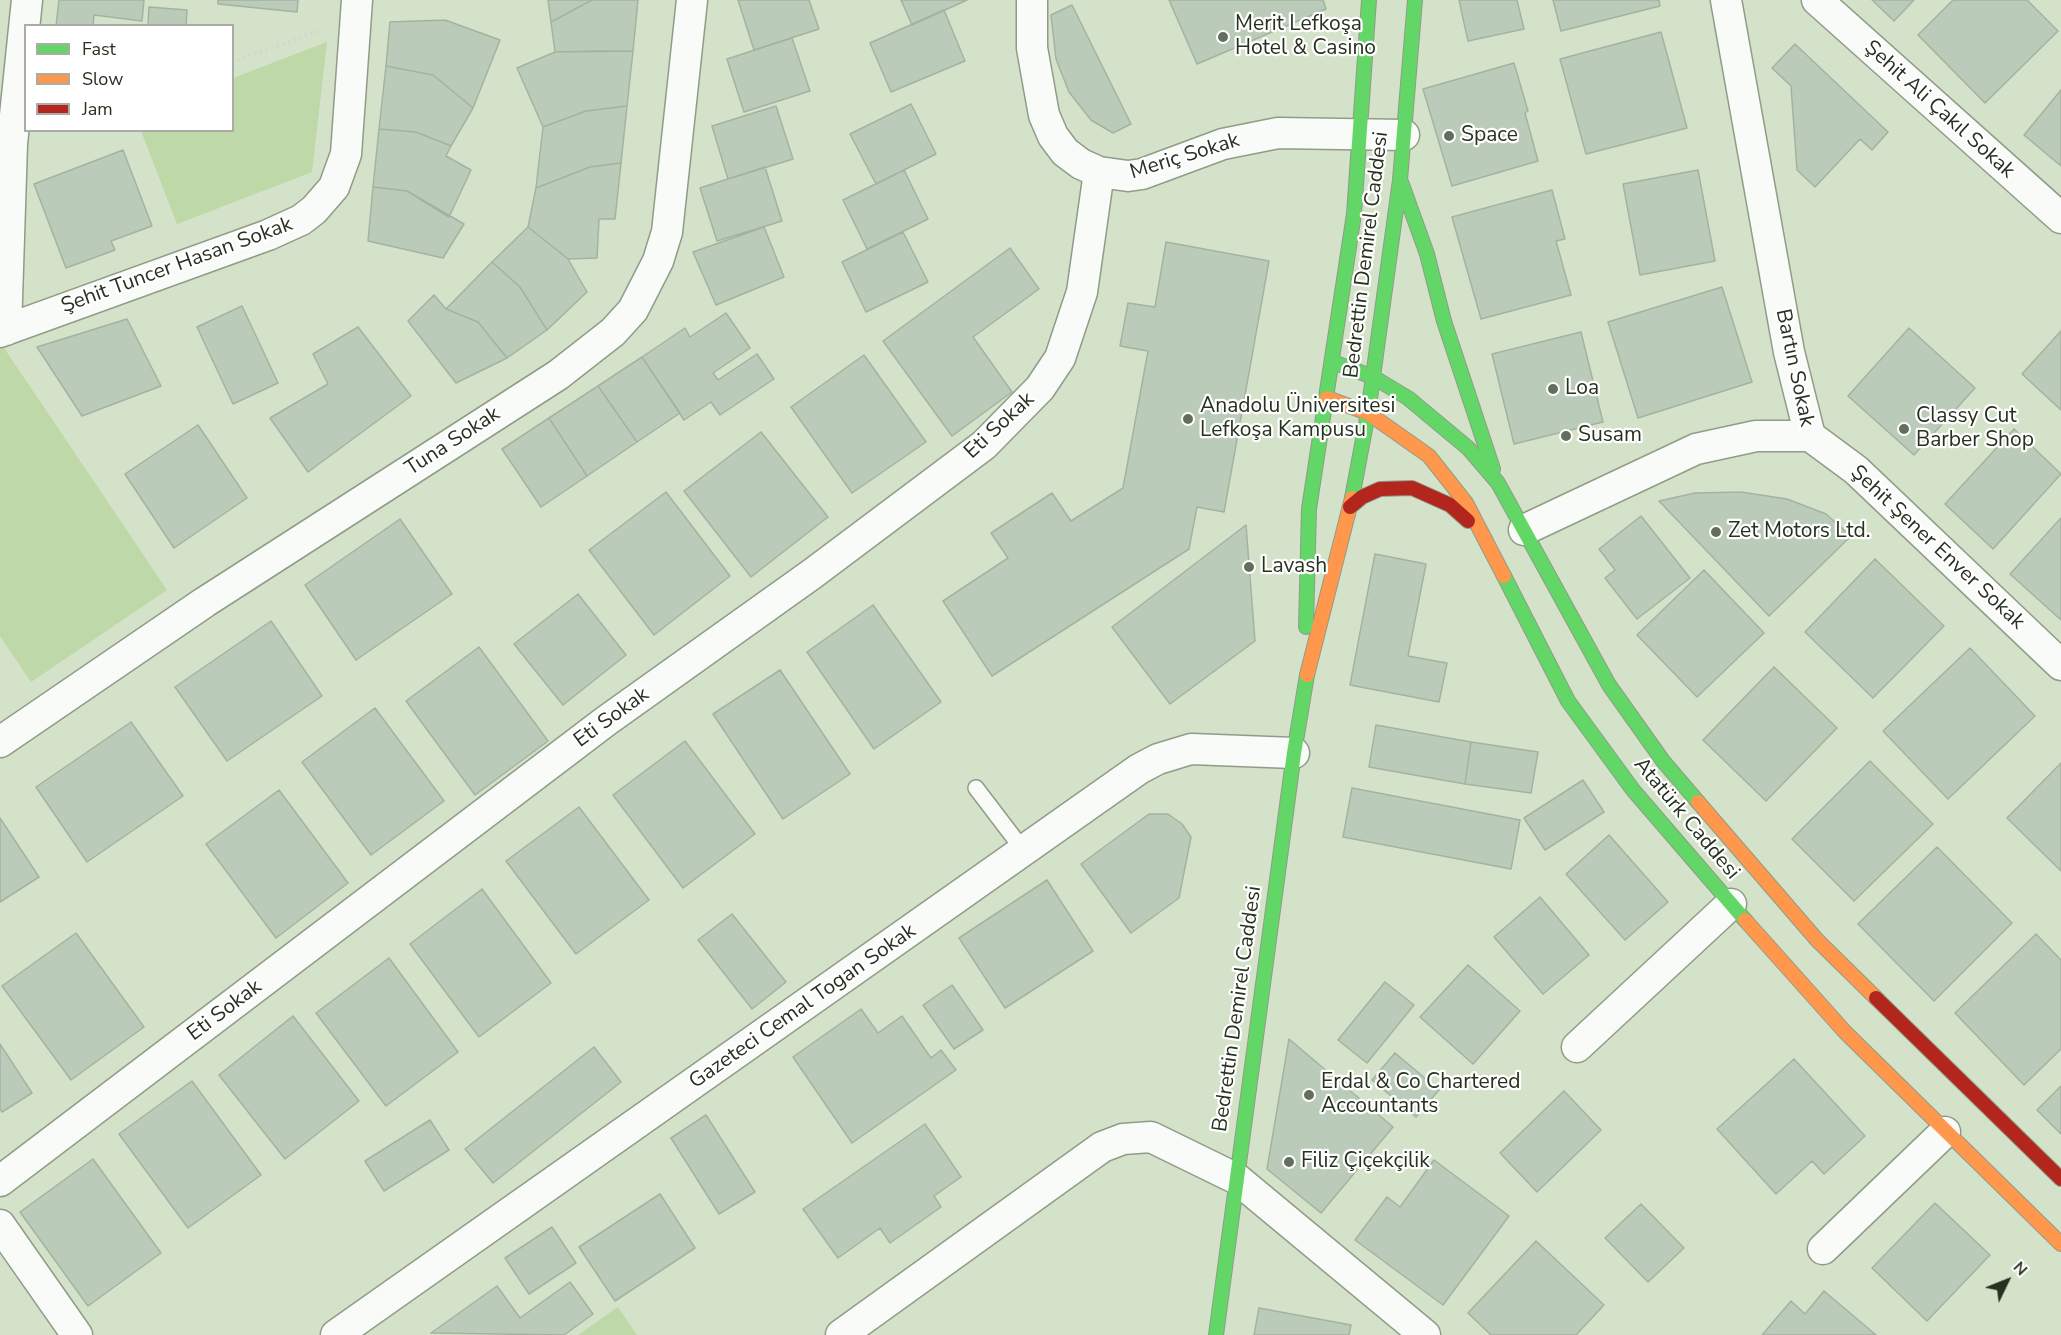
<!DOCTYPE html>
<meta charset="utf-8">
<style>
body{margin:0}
#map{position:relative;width:2061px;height:1335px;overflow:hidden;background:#d3e2c8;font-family:"Nunito Sans",sans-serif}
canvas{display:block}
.legend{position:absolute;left:24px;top:24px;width:210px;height:108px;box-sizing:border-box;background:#fff;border:2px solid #a9ada5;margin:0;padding:8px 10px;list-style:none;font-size:18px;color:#27311f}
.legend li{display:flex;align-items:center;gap:12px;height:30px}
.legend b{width:30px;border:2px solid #a9ada5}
.north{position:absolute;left:1977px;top:1251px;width:60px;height:60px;-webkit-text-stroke:4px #fff;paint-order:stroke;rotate:47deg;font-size:16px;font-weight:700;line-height:24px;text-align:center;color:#27311f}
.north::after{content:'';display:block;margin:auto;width:21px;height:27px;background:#27311f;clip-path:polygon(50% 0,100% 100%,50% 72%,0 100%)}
</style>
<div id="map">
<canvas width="2061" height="1335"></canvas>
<ul class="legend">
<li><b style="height:8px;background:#63d668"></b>Fast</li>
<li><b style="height:8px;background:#ff974d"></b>Slow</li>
<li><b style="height:8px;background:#b3261e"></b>Jam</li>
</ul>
<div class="north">N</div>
</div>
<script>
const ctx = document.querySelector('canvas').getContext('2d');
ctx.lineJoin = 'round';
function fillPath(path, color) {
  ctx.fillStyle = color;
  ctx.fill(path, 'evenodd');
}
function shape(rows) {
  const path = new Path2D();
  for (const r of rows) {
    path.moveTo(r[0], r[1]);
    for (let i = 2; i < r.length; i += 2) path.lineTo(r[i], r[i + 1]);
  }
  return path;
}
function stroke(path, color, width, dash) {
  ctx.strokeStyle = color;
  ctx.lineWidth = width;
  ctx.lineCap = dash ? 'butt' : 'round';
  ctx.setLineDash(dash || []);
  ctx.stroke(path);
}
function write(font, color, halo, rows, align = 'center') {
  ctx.font = font + ' "Nunito Sans",sans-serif';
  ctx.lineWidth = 4.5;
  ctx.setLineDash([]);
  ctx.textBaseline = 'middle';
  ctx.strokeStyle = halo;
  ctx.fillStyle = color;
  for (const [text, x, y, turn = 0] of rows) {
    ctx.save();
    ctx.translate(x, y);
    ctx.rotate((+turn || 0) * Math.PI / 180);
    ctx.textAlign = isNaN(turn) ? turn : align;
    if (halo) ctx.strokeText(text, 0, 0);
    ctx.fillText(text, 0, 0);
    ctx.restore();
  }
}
fillPath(shape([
 [327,42,312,172,177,224,141,131,232,130,233,78],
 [0,342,167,590,31,682,0,636],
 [618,1307,637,1335,578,1335]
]), '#bed8a8');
const building = shape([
 [59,0,144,0,142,21,94,15,93,26,56,26,59,0],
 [218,0,298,0,297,12,218,4,218,0],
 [548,0,592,0,551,22,548,0],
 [592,0,638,0,633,51,555,52,551,22,592,0],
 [738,0,809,0,819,29,754,50,738,0],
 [901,0,967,0,912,25,901,0],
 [1169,0,1323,0,1326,9,1197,64,1169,0],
 [1459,0,1517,0,1524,29,1468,41,1459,0],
 [1553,0,1659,0,1660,6,1561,31,1553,0],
 [1872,0,1914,0,1894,21,1872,0],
 [1953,0,2027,0,2058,31,1985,103,1918,35,1953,0],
 [1072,5,1131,124,1113,133,1091,120,1069,92,1056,59,1051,15,1072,5],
 [149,7,187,10,186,26,148,26,149,7],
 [944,10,965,61,891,92,870,43,944,10],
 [445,20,500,40,473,108,433,75,386,66,390,22,445,20],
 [1661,32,1687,128,1586,154,1560,59,1661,32],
 [792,38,810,91,744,112,727,59,792,38],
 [1795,44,1888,132,1872,150,1860,139,1815,187,1797,170,1791,86,1772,68,1795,44],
 [598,51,633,51,627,106,586,111,543,127,517,68,555,52,598,51],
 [1514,63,1528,111,1525,113,1538,161,1452,186,1423,89,1514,63],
 [386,66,433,75,473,108,451,146,416,132,379,129,386,66],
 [2061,90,2061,166,2024,135,2061,90],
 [911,104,936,154,876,184,850,134,911,104],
 [627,106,621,163,590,167,536,188,543,127,586,111,627,106],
 [776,106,793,159,728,179,712,126,776,106],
 [379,129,416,132,451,146,446,156,471,170,449,217,407,191,373,187,379,129],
 [123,150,152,226,111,241,115,250,66,268,34,184,123,150],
 [621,163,615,219,599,219,597,258,568,259,528,227,536,188,590,167,621,163],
 [765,167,782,221,717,241,700,188,765,167],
 [904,170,928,219,867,249,843,200,904,170],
 [1698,170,1715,261,1640,275,1623,184,1698,170],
 [373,187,407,191,464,224,443,258,368,241,373,187],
 [1552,190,1565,239,1556,241,1571,295,1481,319,1452,217,1552,190],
 [528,227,568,259,587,292,547,330,520,287,492,262,528,227],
 [764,227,784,277,716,305,693,252,764,227],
 [903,232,928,282,866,312,842,262,903,232],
 [1166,242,1269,261,1224,512,1197,507,1189,549,992,676,943,601,1008,558,991,533,1052,493,1071,521,1123,488,1148,351,1120,346,1128,303,1155,307,1166,242],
 [1010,248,1039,289,973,337,1012,392,952,436,883,341,1010,248],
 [492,262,520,287,547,330,507,358,478,322,446,309,492,262],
 [1722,287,1752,382,1638,418,1608,322,1722,287],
 [434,295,446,309,478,322,507,358,456,383,408,321,434,295],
 [242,306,278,383,233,404,197,327,242,306],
 [726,313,750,348,713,373,718,380,757,354,774,379,720,415,711,402,684,420,642,357,685,328,690,337,726,313],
 [127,319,161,386,82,416,37,347,127,319],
 [358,327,411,396,308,472,270,418,328,384,313,354,358,327],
 [1909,328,1975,388,1914,455,1848,396,1909,328],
 [2061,331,2061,410,2022,374,2061,331],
 [1581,332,1603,422,1514,444,1492,354,1581,332],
 [864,355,926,442,852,493,791,407,864,355],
 [642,357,680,413,637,442,598,386,642,357],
 [598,386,637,442,587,476,549,418,598,386],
 [549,418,587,476,541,507,502,449,549,418],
 [198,425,247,498,174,548,125,474,198,425],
 [2014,429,2061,474,1993,549,1945,504,2014,429],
 [761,432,828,517,751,577,684,491,761,432],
 [666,492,730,576,654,635,589,550,666,492],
 [1741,492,1787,499,1826,514,1851,536,1769,616,1659,501,1695,493,1741,492],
 [1641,516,1690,578,1637,619,1605,578,1615,570,1599,549,1641,516],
 [2061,518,2061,620,2010,574,2061,518],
 [400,519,452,594,356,660,305,585,400,519],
 [1246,525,1255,641,1170,704,1112,627,1246,525],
 [1375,554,1426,564,1408,656,1447,663,1439,702,1350,685,1375,554],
 [1875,559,1944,626,1873,698,1805,632,1875,559],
 [1704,570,1764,633,1697,697,1637,635,1704,570],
 [578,594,626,655,563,705,514,644,578,594],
 [873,605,941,702,874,749,807,652,873,605],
 [271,621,322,696,227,761,175,687,271,621],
 [479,647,548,741,475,795,406,701,479,647],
 [1970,648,2035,716,1948,799,1883,731,1970,648],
 [1774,667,1837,728,1766,801,1703,740,1774,667],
 [780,670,850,774,783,819,713,714,780,670],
 [375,708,444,801,371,855,302,762,375,708],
 [131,722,183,796,87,862,36,787,131,722],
 [1376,725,1471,742,1465,784,1369,767,1376,725],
 [685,741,755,834,683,888,613,795,685,741],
 [1471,742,1538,752,1531,793,1465,784,1471,742],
 [1870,761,1933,824,1854,901,1792,839,1870,761],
 [2061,763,2061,871,2007,818,2061,763],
 [1583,780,1604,812,1545,850,1524,818,1583,780],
 [1352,788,1520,820,1511,869,1343,837,1352,788],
 [279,790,348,883,276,938,206,844,279,790],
 [579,807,649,900,576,954,506,861,579,807],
 [1149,814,1168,814,1182,824,1191,837,1179,898,1131,933,1081,864,1149,814],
 [0,818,39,877,0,902,0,818],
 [1609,835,1668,902,1625,940,1566,874,1609,835],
 [1937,847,2012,923,1934,1001,1858,924,1937,847],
 [1047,880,1093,951,1005,1008,959,938,1047,880],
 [482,889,551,983,479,1037,410,944,482,889],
 [1540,897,1589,955,1543,994,1494,937,1540,897],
 [732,914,786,982,752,1009,698,940,732,914],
 [76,933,144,1027,71,1080,2,986,76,933],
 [2036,934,2061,960,2061,1049,2024,1085,1955,1013,2036,934],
 [389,958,458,1052,386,1106,316,1013,389,958],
 [1468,965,1520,1011,1473,1064,1420,1017,1468,965],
 [1385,982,1414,1005,1367,1063,1338,1040,1385,982],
 [952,985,983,1030,954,1049,923,1005,952,985],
 [861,1009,878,1033,902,1016,931,1058,941,1050,956,1070,852,1143,793,1057,861,1009],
 [293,1016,359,1101,285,1159,219,1075,293,1016],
 [1289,1039,1393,1127,1321,1213,1267,1169,1289,1039],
 [0,1044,32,1093,2,1112,0,1109,0,1044],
 [594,1047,621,1082,493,1183,465,1149,594,1047],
 [1395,1053,1439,1090,1416,1117,1372,1080,1395,1053],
 [1794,1059,1865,1136,1824,1174,1812,1161,1776,1194,1717,1129,1794,1059],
 [192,1081,261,1175,188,1228,119,1134,192,1081],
 [2061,1086,2061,1134,2037,1110,2061,1086],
 [1564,1091,1601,1130,1537,1192,1500,1153,1564,1091],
 [706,1115,755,1192,719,1214,671,1138,706,1115],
 [430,1120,449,1150,384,1191,365,1161,430,1120],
 [925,1124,961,1177,934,1196,941,1207,890,1243,880,1228,838,1258,803,1209,925,1124],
 [93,1159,161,1253,88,1306,20,1212,93,1159],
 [1434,1160,1509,1216,1443,1305,1355,1240,1387,1197,1400,1207,1434,1160],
 [660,1194,695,1248,615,1301,579,1247,660,1194],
 [1935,1203,1990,1255,1927,1321,1872,1268,1935,1203],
 [1641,1204,1684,1248,1648,1282,1605,1238,1641,1204],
 [552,1227,576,1263,529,1294,505,1258,552,1227],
 [1536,1241,1604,1305,1576,1335,1491,1335,1468,1313,1536,1241],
 [570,1282,593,1314,564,1335,431,1333,497,1286,520,1318,570,1282],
 [1824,1291,1876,1335,1762,1335,1791,1301,1805,1314,1824,1291],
 [1259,1308,1351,1325,1349,1335,1254,1335,1259,1308]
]);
fillPath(building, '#bbcbb9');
stroke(building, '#a4b3a1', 1.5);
const lane = shape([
 [976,788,1024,851]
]);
const street = shape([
 [1032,0,1032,48,1044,115,1053,136,1065,152,1081,164,1099,172,1128,176,1142,174,1223,144,1278,133,1404,135],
 [1726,0,1789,352,1810,436],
 [1817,0,2061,218],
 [6,330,12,144,27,0],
 [0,332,268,235,301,220,314,210,334,187,346,154,357,0],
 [1810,436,1856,470,2061,665],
 [1524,530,1696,449,1756,436,1810,436],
 [0,742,205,602,558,375,613,332,633,310,658,261,667,232,692,0],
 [1577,1047,1731,904],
 [0,1181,606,721,812,574,984,445,1040,388,1060,358,1082,292,1099,172],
 [0,1225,77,1335],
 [1823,1249,1945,1132],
 [336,1335,1139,769,1158,759,1191,749,1294,753],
 [841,1335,1102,1147,1123,1139,1151,1137,1237,1179,1425,1335]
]);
const fast = shape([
 [1401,182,1427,254,1444,321,1493,469],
 [1333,362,1373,377,1408,398,1468,448,1498,483,1609,685,1663,761,1698,802],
 [1352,498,1368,413,1400,180,1415,0],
 [1504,576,1568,701,1633,790,1745,920],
 [1306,627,1309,509,1354,214,1369,0],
 [1216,1335,1294,753,1307,675]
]);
const slow = shape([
 [1327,398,1368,413,1429,456,1466,503,1504,576],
 [1307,675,1352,498],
 [1698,802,1817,940,1876,998],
 [1745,920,1845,1032,2061,1244]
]);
const jam = shape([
 [1350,507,1362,497,1380,489,1412,488,1450,505,1468,521],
 [1876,998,2061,1179]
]);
stroke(lane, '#909c88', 18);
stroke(street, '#909c88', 33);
stroke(fast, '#909c88', 16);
stroke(slow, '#909c88', 16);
stroke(jam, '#909c88', 16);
stroke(shape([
 [232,62,321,30]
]), '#d1d5ce', 4, [1.5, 4.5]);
stroke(lane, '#f8fbf7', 15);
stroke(street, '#f8fbf7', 30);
stroke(fast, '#63d668', 14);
stroke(slow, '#ff974d', 14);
stroke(jam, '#b3261e', 14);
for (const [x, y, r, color] of [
 [1223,37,6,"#636f5a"],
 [1449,136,6,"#636f5a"],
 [1553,389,6,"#636f5a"],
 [1188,419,6,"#636f5a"],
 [1904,429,6,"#636f5a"],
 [1566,436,6,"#636f5a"],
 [1716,532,6,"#636f5a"],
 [1249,567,6,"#636f5a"],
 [1309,1095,6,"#636f5a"],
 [1289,1162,6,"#636f5a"]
]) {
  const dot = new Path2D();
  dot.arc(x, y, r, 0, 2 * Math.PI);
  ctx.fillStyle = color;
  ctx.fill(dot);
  stroke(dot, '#fff', 2);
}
write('21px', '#27311f', '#fff', [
 ["Merit Lefkoşa",1235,25],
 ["Hotel & Casino",1235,49],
 ["Space",1461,136],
 ["Loa",1565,389],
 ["Anadolu Üniversitesi",1200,407],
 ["Lefkoşa Kampusu",1200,431],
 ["Classy Cut",1916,417],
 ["Barber Shop",1916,441],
 ["Susam",1578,436],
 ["Zet Motors Ltd.",1728,532],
 ["Lavash",1261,567],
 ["Erdal & Co Chartered",1321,1083],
 ["Accountants",1321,1107],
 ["Filiz Çiçekçilik",1301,1162]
], 'left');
write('21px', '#27311f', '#fff', [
 ["Şehit Ali Çakıl Sokak",1939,110,42],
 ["Meriç Sokak",1185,157,-17],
 ["Bedrettin Demirel Caddesi",1367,255,-83],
 ["Şehit Tuncer Hasan Sokak",177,266,-20],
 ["Bartın Sokak",1794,368,78],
 ["Eti Sokak",1000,426,-43],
 ["Tuna Sokak",453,442,-33],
 ["Şehit Şener Enver Sokak",1937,548,43],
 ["Eti Sokak",612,718,-36],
 ["Atatürk Caddesi",1686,819,50],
 ["Gazeteci Cemal Togan Sokak",803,1007,-35],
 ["Bedrettin Demirel Caddesi",1238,1009,-82],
 ["Eti Sokak",225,1011,-37]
]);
</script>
